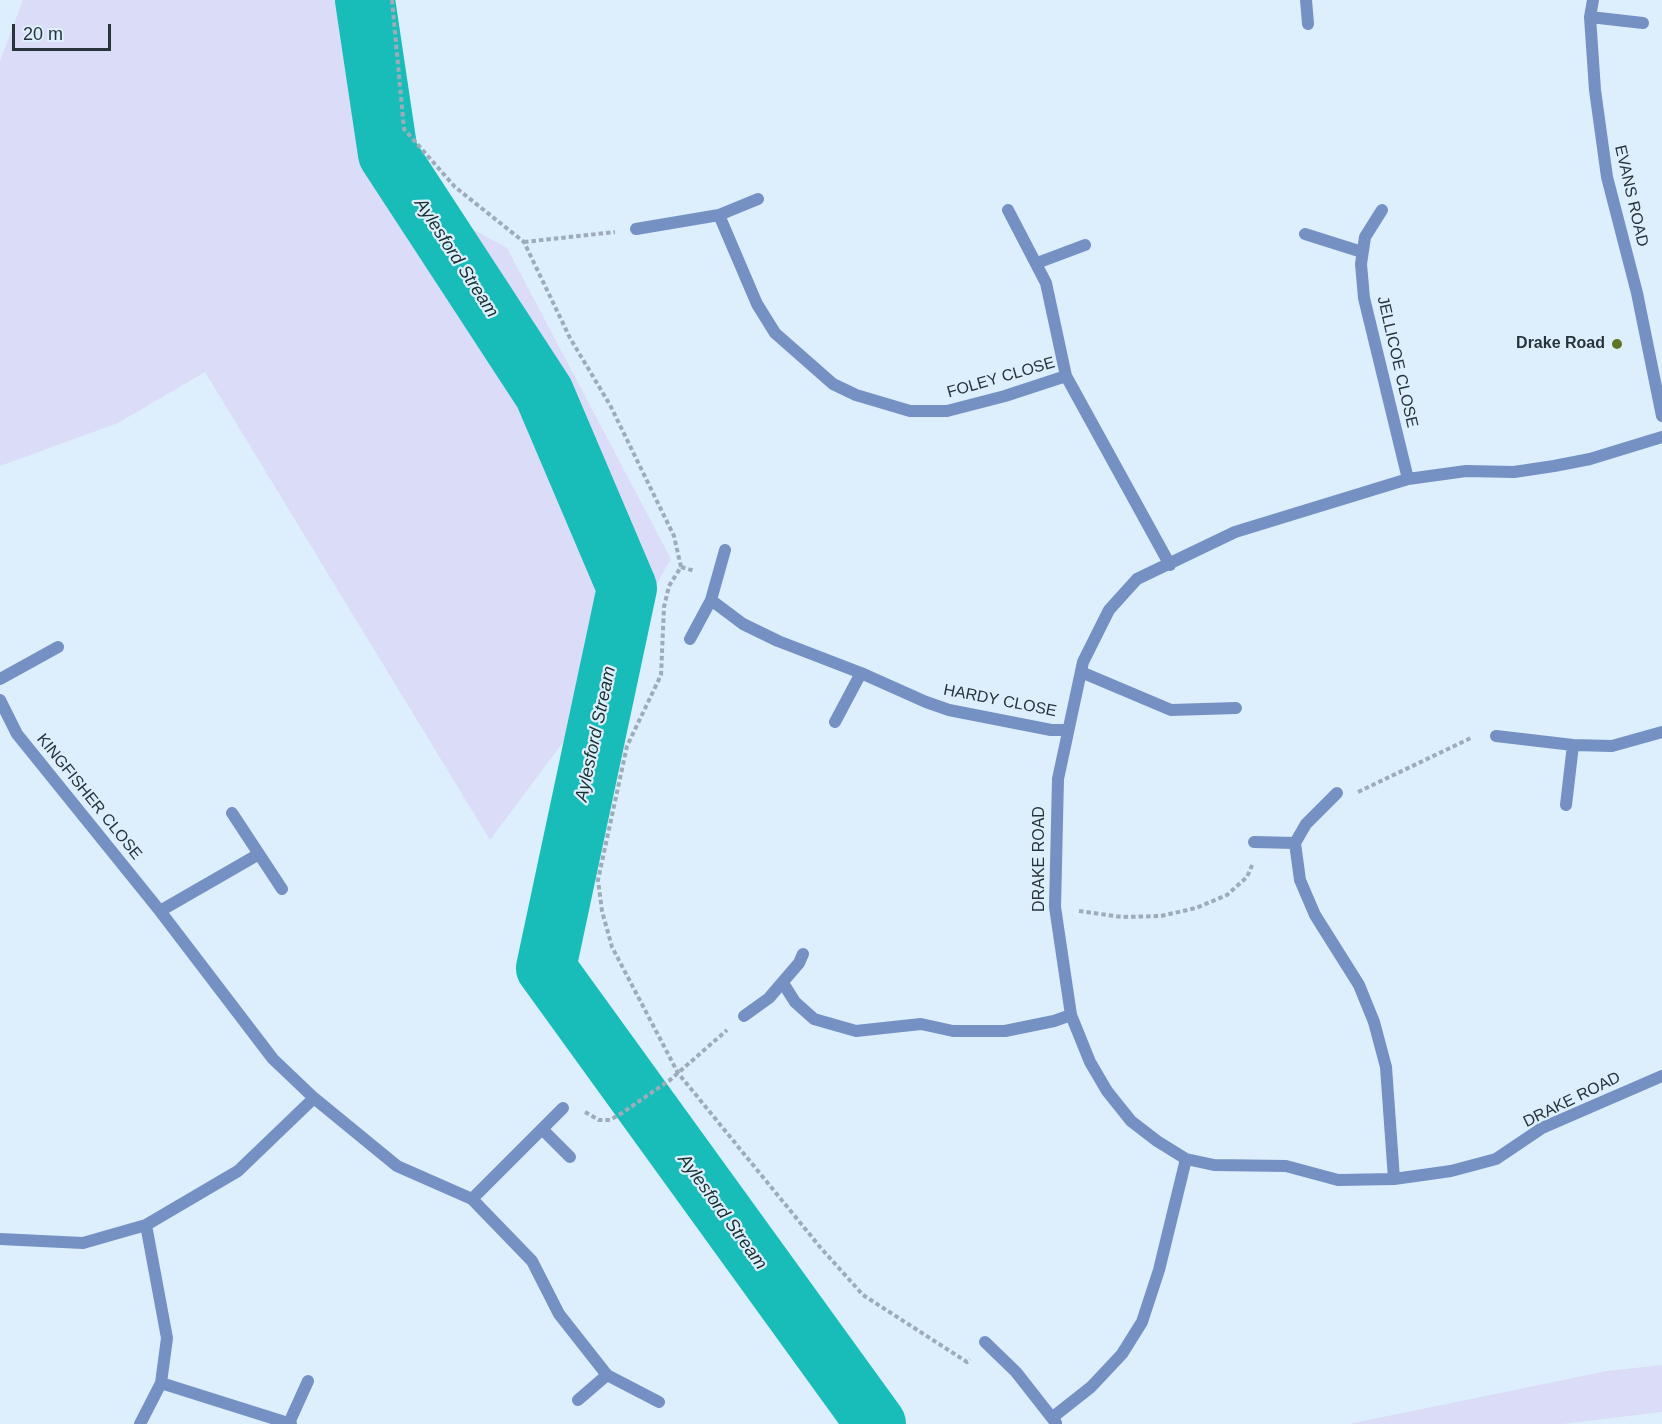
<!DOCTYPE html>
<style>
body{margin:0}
#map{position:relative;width:1662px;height:1424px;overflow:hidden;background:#ddeffc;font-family:Helvetica,sans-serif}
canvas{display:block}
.scale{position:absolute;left:12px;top:24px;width:99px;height:27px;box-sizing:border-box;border:3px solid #28343c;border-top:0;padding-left:8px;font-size:18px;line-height:21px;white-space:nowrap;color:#28343c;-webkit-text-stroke:4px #ddeffc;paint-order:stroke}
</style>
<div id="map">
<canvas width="1662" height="1424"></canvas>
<div class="scale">20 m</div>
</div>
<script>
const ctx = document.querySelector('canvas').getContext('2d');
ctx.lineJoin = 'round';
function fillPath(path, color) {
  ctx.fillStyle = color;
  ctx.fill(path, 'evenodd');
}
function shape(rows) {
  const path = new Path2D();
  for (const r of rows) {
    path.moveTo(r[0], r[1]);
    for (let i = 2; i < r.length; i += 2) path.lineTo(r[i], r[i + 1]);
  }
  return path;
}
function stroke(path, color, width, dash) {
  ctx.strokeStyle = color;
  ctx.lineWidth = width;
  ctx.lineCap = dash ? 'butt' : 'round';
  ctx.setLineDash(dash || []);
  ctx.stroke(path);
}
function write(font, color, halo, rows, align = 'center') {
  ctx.font = font + ' Helvetica,sans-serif';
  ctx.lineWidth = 4.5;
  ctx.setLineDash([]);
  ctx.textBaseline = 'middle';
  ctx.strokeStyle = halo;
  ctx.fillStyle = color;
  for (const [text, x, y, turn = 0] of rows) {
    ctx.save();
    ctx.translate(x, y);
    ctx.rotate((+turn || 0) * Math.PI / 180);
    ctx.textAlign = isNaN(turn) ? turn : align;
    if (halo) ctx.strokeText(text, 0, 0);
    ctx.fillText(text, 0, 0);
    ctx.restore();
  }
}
fillPath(shape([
 [23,0,382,0,376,177,507,248,671,559,570,733,490,840,205,372,118,423,0,466,0,61],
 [1662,1365,1662,1412,1562,1424,1349,1424,1607,1371]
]), '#dbdcf7');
stroke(shape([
 [365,0,388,154,544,393,627,588,546,968,876,1424]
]), '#18bdba', 60);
stroke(shape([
 [392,0,404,129,455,187,524,242,570,338,610,405,674,536,681,567,669,586,664,607,661,675,627,746,598,880,602,911,612,947,678,1073,820,1247,863,1295,967,1362,970,1359],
 [524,242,615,232],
 [681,567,695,571],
 [1358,792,1473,737],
 [1079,911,1122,917,1161,916,1196,908,1227,895,1247,877,1253,863],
 [585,1112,599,1120,610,1120,622,1113,670,1080,727,1030]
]), '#9dacb8', 4, [4.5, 3]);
stroke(shape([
 [1306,0,1308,24],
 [1081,672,1171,710,1236,708],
 [289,1423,308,1381]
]), '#7591c3', 12);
stroke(shape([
 [1593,0,1590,17,1595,90,1607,177,1637,293,1662,416],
 [1590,17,1643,23],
 [1008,210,1046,283,1066,376,1170,565],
 [1382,210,1365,237,1361,264,1364,298,1408,479],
 [719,215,757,304,775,333,833,384,856,395,910,411,947,411,1005,396,1066,376],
 [636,229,719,215,758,199],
 [1305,234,1362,252],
 [1037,263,1085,245],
 [1662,437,1590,459,1554,466,1514,472,1466,471,1408,479,1235,532,1137,579,1109,610,1083,662,1058,779,1055,907,1071,1015,1090,1062,1107,1091,1131,1121,1157,1141,1186,1159,1214,1165,1286,1166,1338,1180,1394,1179,1451,1171,1496,1159,1542,1128,1662,1076],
 [711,600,743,624,778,641,861,673,926,702,949,710,1051,730,1067,730],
 [690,639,711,600,725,550],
 [0,679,58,647],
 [0,700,17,734,160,911,273,1059,314,1098,397,1166,472,1199,532,1261,559,1314,607,1375,659,1402],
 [835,722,861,673],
 [1496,736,1573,745,1612,746,1662,732],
 [1337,793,1306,824,1295,843,1300,880,1315,915,1359,985,1374,1022,1386,1067,1394,1179],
 [1566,805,1573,745],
 [232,813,282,889],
 [1254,842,1295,843],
 [160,911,259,854],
 [783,983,795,1002,814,1019,856,1031,921,1024,953,1031,1005,1031,1054,1021,1071,1015],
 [744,1016,769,998,799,963,803,954],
 [542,1129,570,1157],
 [472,1199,563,1108],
 [0,1239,83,1243,146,1225,238,1171,314,1098],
 [985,1342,1016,1372,1056,1423],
 [161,1383,291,1424],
 [578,1400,607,1375],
 [1053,1417,1091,1387,1122,1354,1142,1322,1159,1270,1186,1159],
 [140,1424,161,1383,167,1338,146,1225]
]), '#7591c3', 12);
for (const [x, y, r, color] of [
 [1617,344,6,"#5f7526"]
]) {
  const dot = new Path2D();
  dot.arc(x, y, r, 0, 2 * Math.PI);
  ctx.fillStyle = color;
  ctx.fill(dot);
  stroke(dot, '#ddeffc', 2);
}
write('16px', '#28343c', '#ddeffc', [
 ["EVANS ROAD",1631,196,77],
 ["JELLICOE CLOSE",1397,362,77],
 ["FOLEY CLOSE",1001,378,-16],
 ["HARDY CLOSE",1000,701,11],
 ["KINGFISHER CLOSE",89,797,51],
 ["DRAKE ROAD",1040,859,-90],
 ["DRAKE ROAD",1572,1100,-26]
]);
write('bold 16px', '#28343c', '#ddeffc', [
 ["Drake Road",1605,344]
], 'right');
write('italic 18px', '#18302f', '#ddeffc', [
 ["Aylesford Stream",456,258,57],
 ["Aylesford Stream",596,734,-78],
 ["Aylesford Stream",722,1212,54]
]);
</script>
